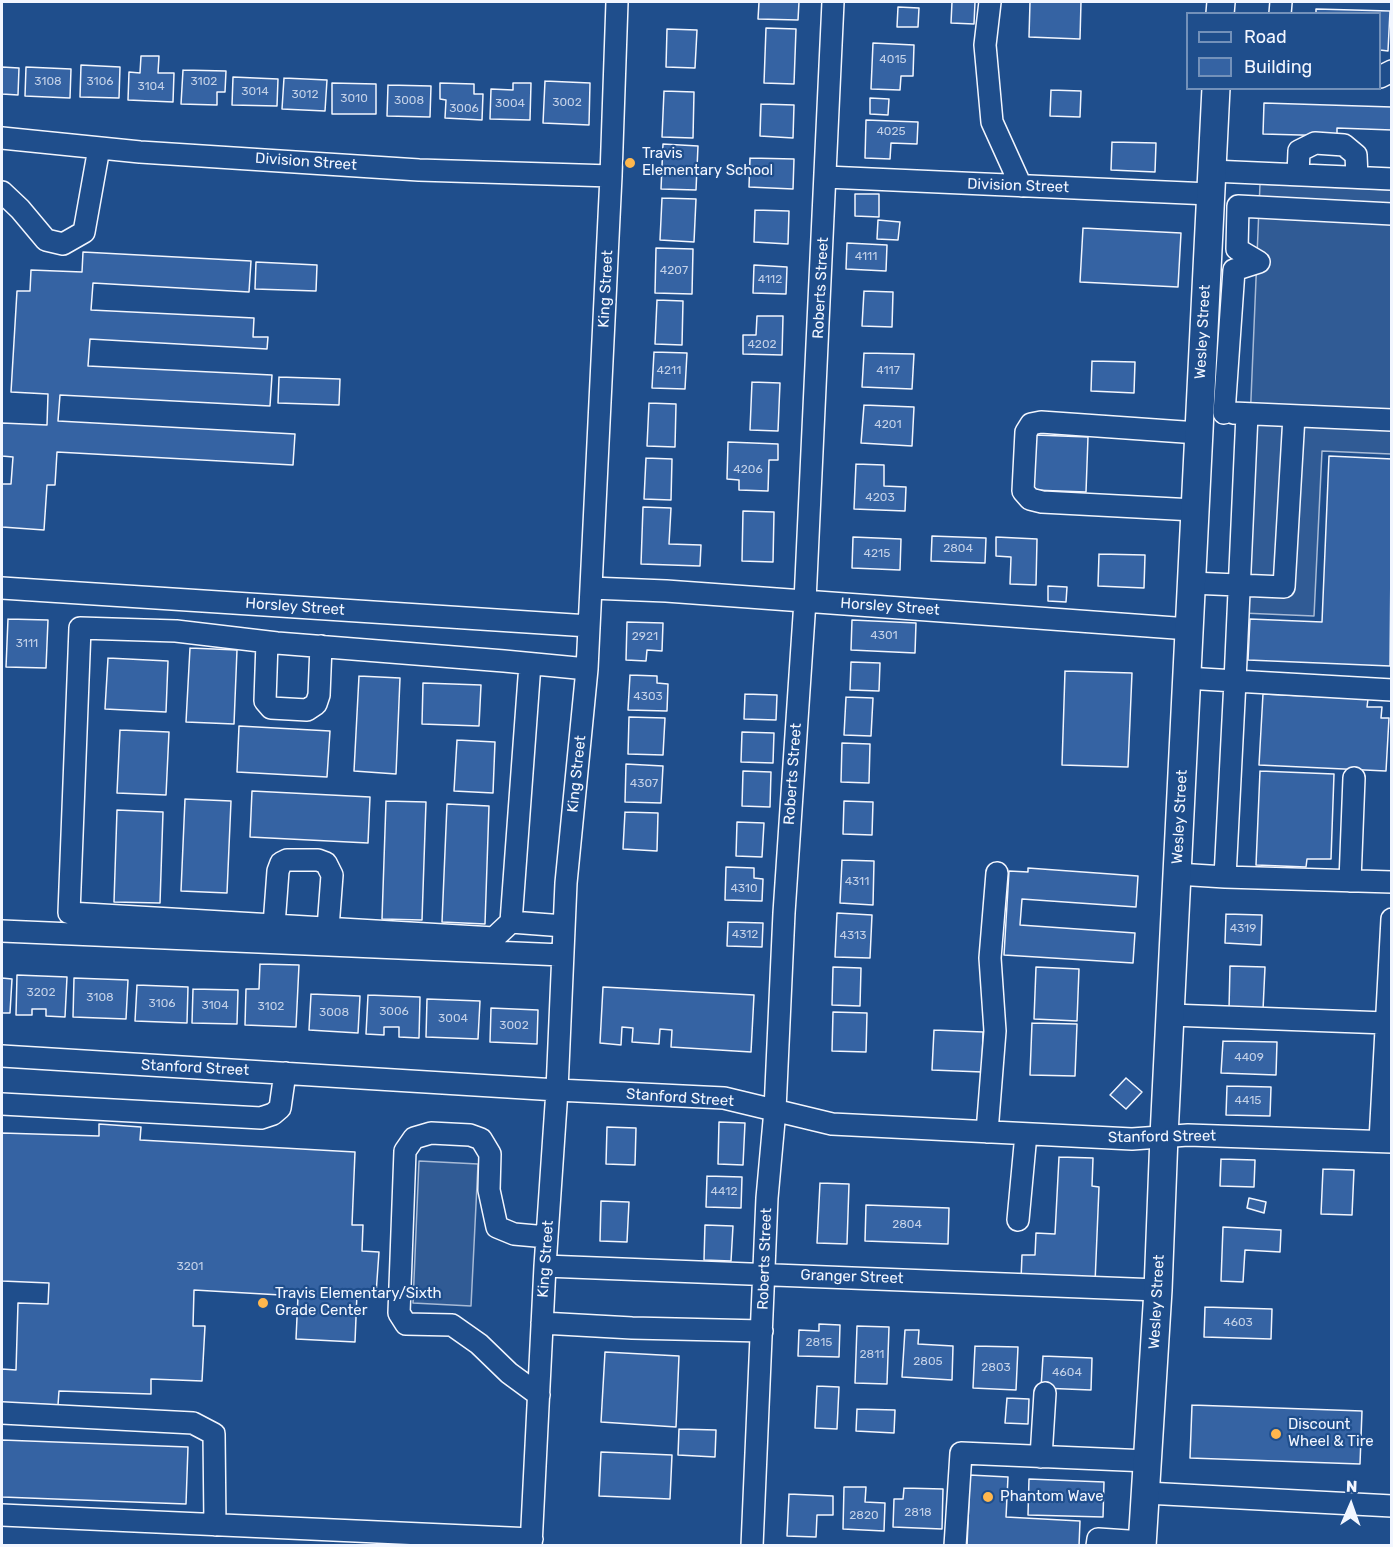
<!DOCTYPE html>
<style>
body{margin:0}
#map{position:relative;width:1393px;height:1547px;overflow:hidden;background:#1f4e8c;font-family:Rubik,sans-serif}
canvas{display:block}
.frame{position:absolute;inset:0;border:3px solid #f2f6ff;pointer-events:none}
.legend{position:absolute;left:1186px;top:12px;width:195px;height:78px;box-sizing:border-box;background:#1f4e8c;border:2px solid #7391ba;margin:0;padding:8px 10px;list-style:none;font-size:18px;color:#f2f6ff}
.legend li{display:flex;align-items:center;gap:12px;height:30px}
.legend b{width:30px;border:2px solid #7391ba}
.north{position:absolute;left:1321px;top:1475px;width:60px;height:60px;-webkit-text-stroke:4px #1f4e8c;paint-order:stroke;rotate:2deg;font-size:16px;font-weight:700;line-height:24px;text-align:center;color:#f2f6ff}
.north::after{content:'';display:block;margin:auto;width:21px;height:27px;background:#f2f6ff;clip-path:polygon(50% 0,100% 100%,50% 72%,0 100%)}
</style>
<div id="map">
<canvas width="1393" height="1547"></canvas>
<div class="frame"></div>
<ul class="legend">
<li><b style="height:8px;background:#1f4e8c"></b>Road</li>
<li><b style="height:16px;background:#3563a3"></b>Building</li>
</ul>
<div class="north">N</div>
</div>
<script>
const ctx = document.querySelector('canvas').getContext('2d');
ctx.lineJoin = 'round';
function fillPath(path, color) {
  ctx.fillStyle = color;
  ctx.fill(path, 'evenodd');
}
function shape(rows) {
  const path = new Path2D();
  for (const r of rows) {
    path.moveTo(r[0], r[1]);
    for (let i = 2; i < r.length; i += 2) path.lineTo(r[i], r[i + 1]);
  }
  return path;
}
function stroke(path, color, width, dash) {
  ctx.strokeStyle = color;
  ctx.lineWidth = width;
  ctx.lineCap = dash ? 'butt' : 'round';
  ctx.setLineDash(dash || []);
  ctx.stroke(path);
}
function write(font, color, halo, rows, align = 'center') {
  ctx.font = font + ' Rubik,sans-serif';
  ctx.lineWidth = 4.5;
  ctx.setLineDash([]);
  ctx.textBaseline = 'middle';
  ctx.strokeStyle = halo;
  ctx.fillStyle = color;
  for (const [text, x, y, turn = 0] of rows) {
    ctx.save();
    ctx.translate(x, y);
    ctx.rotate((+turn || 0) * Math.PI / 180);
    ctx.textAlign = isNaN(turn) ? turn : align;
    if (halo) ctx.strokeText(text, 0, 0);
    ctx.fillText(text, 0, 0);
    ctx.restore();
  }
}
const parking = shape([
 [1260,184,1391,190,1391,454,1322,451,1314,616,1242,613,1260,184],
 [419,1161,478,1164,471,1306,413,1303,419,1161]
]);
fillPath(parking, '#305b95');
stroke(parking, '#a8bbd7', 1.5);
const building = shape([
 [759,2,799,2,798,20,758,19,759,2],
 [952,2,975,2,974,24,951,23,952,2],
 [1030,2,1081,2,1080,39,1029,37,1030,2],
 [898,7,919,8,918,27,897,27,898,7],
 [1316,9,1390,11,1388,51,1380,50,1380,14,1316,14,1316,9],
 [766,28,796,29,794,84,764,83,766,28],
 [667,29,697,30,695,68,666,67,667,29],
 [873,43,914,45,913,76,901,76,900,90,871,89,873,43],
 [141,56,159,56,158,73,174,73,173,102,128,100,129,72,140,73,141,56],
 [81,65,120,67,119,98,80,97,81,65],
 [2,67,19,68,18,95,2,94,2,67],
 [26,67,71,69,70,98,25,96,26,67],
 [183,70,226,71,225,92,217,92,217,105,181,104,183,70],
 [233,77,278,79,277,106,232,105,233,77],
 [284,78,327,80,325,111,282,109,284,78],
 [545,81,590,83,589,125,543,123,545,81],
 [332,83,376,84,376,114,332,114,332,83],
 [440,83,474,84,474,94,483,94,482,120,445,118,446,100,440,99,440,83],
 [513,83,531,83,530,120,490,119,491,89,513,90,513,83],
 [388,85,431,86,430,117,387,116,388,85],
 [1051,90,1081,91,1080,117,1050,116,1051,90],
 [664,91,694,92,693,138,662,137,664,91],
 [870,98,889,99,888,115,870,114,870,98],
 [1264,103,1392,107,1392,130,1337,128,1337,136,1263,134,1264,103],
 [761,104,794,105,793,138,760,136,761,104],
 [866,120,918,122,917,144,891,143,890,159,865,158,866,120],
 [1112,142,1156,143,1155,172,1111,170,1112,142],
 [663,144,698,146,696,190,661,189,663,144],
 [750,158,794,159,793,189,749,187,750,158],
 [855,194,879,194,879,217,855,216,855,194],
 [662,198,696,199,694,242,660,240,662,198],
 [755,210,789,211,788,244,754,242,755,210],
 [878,220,900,222,898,240,877,239,878,220],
 [1083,228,1181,233,1178,287,1080,282,1083,228],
 [847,243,887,245,886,271,846,269,847,243],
 [656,248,693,249,692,294,655,293,656,248],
 [83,252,251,261,249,292,93,283,91,310,254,318,253,337,268,337,267,349,90,339,88,366,272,375,270,406,60,395,58,421,295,434,293,465,57,452,55,485,47,485,44,530,2,527,2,484,11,484,13,457,2,456,2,423,47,425,48,394,11,392,17,291,30,291,31,270,82,272,83,252],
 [256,262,317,265,316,291,255,289,256,262],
 [754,265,787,267,786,294,753,293,754,265],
 [864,291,893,292,892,327,862,326,864,291],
 [657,300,683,301,682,345,655,344,657,300],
 [757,316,783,316,782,355,743,354,743,335,756,335,757,316],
 [654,352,687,353,685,389,652,388,654,352],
 [864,353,914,354,912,389,862,387,864,353],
 [1092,361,1135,362,1134,393,1091,391,1092,361],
 [279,377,340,379,339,405,278,403,279,377],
 [752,382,780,383,778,431,750,430,752,382],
 [649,403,676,404,675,447,647,446,649,403],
 [864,405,914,407,912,446,861,443,864,405],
 [1035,435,1088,437,1086,492,1033,490,1035,435],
 [728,442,778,444,778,460,769,460,768,491,739,490,739,480,727,479,728,442],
 [1329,456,1392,459,1390,666,1248,660,1250,619,1322,622,1329,456],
 [646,458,672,459,671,500,644,499,646,458],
 [856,464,884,465,884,486,906,487,905,511,854,509,856,464],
 [643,507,671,508,669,544,701,545,700,566,641,564,643,507],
 [743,511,774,512,773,562,742,561,743,511],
 [932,536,986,538,985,563,931,561,932,536],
 [853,537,901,539,900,570,852,568,853,537],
 [996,537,1037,539,1036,585,1010,584,1011,557,996,556,996,537],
 [1099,554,1145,555,1144,588,1098,586,1099,554],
 [1048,586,1067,587,1066,602,1048,601,1048,586],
 [8,619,48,620,46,668,6,667,8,619],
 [852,620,916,623,915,653,851,650,852,620],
 [627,622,663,623,662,651,647,650,646,661,626,660,627,622],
 [190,648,237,650,234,724,186,722,190,648],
 [108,658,168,661,166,712,105,709,108,658],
 [851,662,880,663,879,691,850,690,851,662],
 [1065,671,1132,673,1128,767,1062,765,1065,671],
 [630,675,657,676,657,683,668,684,667,711,628,710,630,675],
 [359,676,400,678,396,774,354,771,359,676],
 [423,683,481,685,479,726,422,724,423,683],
 [745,694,777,695,776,720,744,719,745,694],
 [1263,694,1368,699,1367,707,1382,707,1381,718,1389,718,1386,771,1259,765,1263,694],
 [846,697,873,698,871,736,844,735,846,697],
 [629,717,665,718,663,755,628,754,629,717],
 [239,726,330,731,327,777,237,772,239,726],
 [120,730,169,732,166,795,117,793,120,730],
 [742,732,774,733,773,763,741,762,742,732],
 [457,740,495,742,493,793,454,791,457,740],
 [842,743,870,744,869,783,841,782,842,743],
 [626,764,663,766,661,803,625,802,626,764],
 [743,771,771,772,770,807,742,806,743,771],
 [1260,771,1334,774,1331,859,1307,859,1306,867,1256,865,1260,771],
 [252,791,370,797,368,843,250,837,252,791],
 [185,799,231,801,227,893,181,891,185,799],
 [386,801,426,802,422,920,382,919,386,801],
 [844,801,873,802,872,835,843,834,844,801],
 [447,804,489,806,485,924,442,922,447,804],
 [117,810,163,812,160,903,114,902,117,810],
 [625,812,658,813,657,851,623,849,625,812],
 [737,822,764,823,762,857,736,856,737,822],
 [842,860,874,861,873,905,840,903,842,860],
 [726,867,754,868,754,878,763,879,762,901,725,900,726,867],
 [1028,868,1138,876,1136,907,1022,899,1020,925,1135,933,1133,963,1004,955,1009,871,1028,872,1028,868],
 [837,913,872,915,870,958,835,957,837,913],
 [1226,914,1262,915,1261,945,1225,943,1226,914],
 [728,922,763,923,762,947,727,946,728,922],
 [260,964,299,965,296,1027,245,1025,246,989,259,989,260,964],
 [1230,966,1265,967,1263,1010,1229,1009,1230,966],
 [833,967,861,968,860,1006,832,1005,833,967],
 [1036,967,1079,969,1077,1021,1034,1019,1036,967],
 [17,975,67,977,65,1017,46,1016,46,1009,32,1009,32,1015,16,1015,17,975],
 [2,978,12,979,10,1013,2,1013,2,978],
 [74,978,128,980,126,1019,73,1017,74,978],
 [137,985,188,987,187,1023,135,1021,137,985],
 [603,987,754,995,751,1052,671,1047,672,1030,660,1029,659,1044,632,1042,633,1028,622,1027,621,1045,600,1043,603,987],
 [193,989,238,990,237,1024,192,1023,193,989],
 [311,994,360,996,358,1033,309,1030,311,994],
 [368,995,420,997,419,1038,399,1037,399,1027,384,1027,384,1035,366,1034,368,995],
 [427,999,480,1001,478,1039,426,1037,427,999],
 [491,1008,538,1010,537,1044,490,1042,491,1008],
 [833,1012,867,1013,866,1052,832,1051,833,1012],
 [1032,1023,1077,1024,1075,1076,1030,1075,1032,1023],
 [934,1030,983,1032,982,1072,932,1070,934,1030],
 [1223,1041,1277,1042,1276,1075,1221,1073,1223,1041],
 [1126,1078,1142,1092,1126,1109,1110,1095,1126,1078],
 [1227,1086,1271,1087,1270,1116,1226,1115,1227,1086],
 [719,1122,745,1123,743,1165,718,1164,719,1122],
 [99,1124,141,1127,140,1140,355,1152,352,1225,363,1225,362,1251,379,1252,376,1294,357,1293,355,1342,296,1339,298,1296,194,1290,193,1326,205,1326,202,1381,151,1379,151,1394,59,1391,58,1405,2,1403,2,1369,16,1370,18,1303,48,1304,49,1283,2,1281,2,1133,99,1136,99,1124],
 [607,1127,636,1128,635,1165,606,1164,607,1127],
 [1059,1157,1093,1158,1092,1186,1099,1187,1095,1283,1021,1279,1022,1255,1035,1255,1036,1233,1055,1234,1059,1157],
 [1221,1159,1255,1160,1254,1187,1220,1186,1221,1159],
 [1323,1169,1354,1170,1352,1215,1321,1214,1323,1169],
 [707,1176,742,1177,741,1208,706,1207,707,1176],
 [820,1183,849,1184,847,1244,817,1243,820,1183],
 [1249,1198,1266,1202,1264,1213,1247,1208,1249,1198],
 [601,1201,629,1202,627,1242,600,1241,601,1201],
 [866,1205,949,1208,948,1244,865,1241,866,1205],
 [705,1225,733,1226,731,1261,704,1260,705,1225],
 [1223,1227,1281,1230,1280,1252,1245,1250,1243,1282,1221,1281,1223,1227],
 [1205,1307,1272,1309,1271,1339,1204,1337,1205,1307],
 [819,1324,840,1325,839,1357,798,1356,799,1330,819,1331,819,1324],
 [857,1326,889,1327,887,1384,855,1383,857,1326],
 [905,1330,919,1330,918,1344,953,1346,952,1380,902,1377,905,1330],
 [975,1346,1018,1347,1016,1390,973,1388,975,1346],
 [605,1352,679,1356,676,1427,601,1422,605,1352],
 [1043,1356,1092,1358,1091,1390,1041,1388,1043,1356],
 [817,1386,839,1387,837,1429,815,1428,817,1386],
 [1007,1398,1029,1399,1028,1424,1005,1423,1007,1398],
 [1192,1405,1362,1411,1360,1464,1190,1458,1192,1405],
 [857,1409,895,1410,894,1433,856,1431,857,1409],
 [679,1429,716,1430,715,1457,678,1455,679,1429],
 [2,1440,188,1447,186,1504,2,1497,2,1440],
 [601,1452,672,1455,670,1499,599,1496,601,1452],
 [970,1475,1008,1477,1006,1517,1080,1521,1079,1546,967,1546,970,1475],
 [1029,1479,1104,1482,1103,1517,1028,1515,1029,1479],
 [844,1487,866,1487,865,1502,885,1503,884,1531,843,1529,844,1487],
 [904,1488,943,1489,942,1529,893,1527,894,1499,903,1499,904,1488],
 [789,1494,833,1496,833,1515,817,1515,816,1537,787,1536,789,1494]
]);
fillPath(building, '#3563a3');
stroke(building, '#f2f6ff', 1.5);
const minor = shape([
 [990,2,985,45,992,122,1021,186],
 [1280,14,1281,2],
 [1380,77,1392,71],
 [2,138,140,152,419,170,611,176],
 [1212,171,1392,179],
 [1298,175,1299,151,1315,143,1344,145,1356,155,1357,177],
 [826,177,1210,194],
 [2,192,20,209,46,240,63,244,84,232,99,148],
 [1224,413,1234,270,1259,262,1237,249,1238,206,1392,214],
 [1233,413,1392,420],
 [1247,414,1235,681,1392,690],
 [1194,510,1042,502,1030,499,1023,491,1026,432,1031,424,1041,422,1198,433],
 [1191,583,1284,587,1294,416],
 [2,588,589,626],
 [591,588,666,591,1189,629],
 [267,642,265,701,271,708,307,710,316,704,319,695,321,646],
 [530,664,511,922,494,938,69,913,80,628,176,631,277,643,504,661,587,669],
 [1177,874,1225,877,1235,681,1186,678],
 [1225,877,1392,882],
 [1350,881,1354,778],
 [511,922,564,926],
 [274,925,278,871,281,863,287,860,318,860,326,863,332,875,328,928],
 [2,931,562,955],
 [1171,1015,1386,1023],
 [2,1056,557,1090,724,1098,832,1124,1132,1139,1188,1135,1392,1142],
 [2,1104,261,1118,273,1114,280,1108,285,1073],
 [987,1132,995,1031,990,958,997,873],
 [1380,1141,1392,919],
 [1018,1220,1026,1134],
 [545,1266,1158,1290],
 [542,1323,632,1328,762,1331],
 [539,1395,509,1373,479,1344,452,1325,406,1324,399,1313,405,1151,414,1138,431,1133,470,1135,481,1139,490,1154,489,1190,497,1227,514,1234,547,1237],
 [2,1413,193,1423,214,1434,215,1525],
 [1041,1457,1045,1393],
 [1146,1493,1392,1506],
 [2,1515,532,1539],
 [531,1546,545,1266,557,1090,566,883,587,669,611,176,617,2],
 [752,1546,767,1198,775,1110,784,913,805,601,833,2],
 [955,1546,961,1453,1148,1461],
 [1097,1546,1098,1539,1143,1542]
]);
const major = shape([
 [1220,14,1221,2],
 [1142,1546,1158,1290,1164,1136,1216,88]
]);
stroke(minor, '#f2f6ff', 24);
stroke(major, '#f2f6ff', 30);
stroke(minor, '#1f4e8c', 21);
stroke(major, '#1f4e8c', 27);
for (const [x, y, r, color] of [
 [630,163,6,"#ffb74d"],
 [263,1303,6,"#ffb74d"],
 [1276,1434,6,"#ffb74d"],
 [988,1497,6,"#ffb74d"]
]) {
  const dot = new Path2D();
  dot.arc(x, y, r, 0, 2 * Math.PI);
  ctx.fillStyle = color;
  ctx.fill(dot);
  stroke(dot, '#1f4e8c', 2);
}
write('12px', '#c3d1e8', null, [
 ["4015",893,60],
 ["3108",48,82],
 ["3106",100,82],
 ["3102",204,82],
 ["3104",151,87],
 ["3014",255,92],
 ["3012",305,95],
 ["3010",354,99],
 ["3008",409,101],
 ["3002",567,103],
 ["3004",510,104],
 ["3006",464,109],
 ["4025",891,132],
 ["4111",866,257],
 ["4207",674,271],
 ["4112",770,280],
 ["4202",762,345],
 ["4211",669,371],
 ["4117",888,371],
 ["4201",888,425],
 ["4206",748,470],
 ["4203",880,498],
 ["2804",958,549],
 ["4215",877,554],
 ["4301",884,636],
 ["2921",645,637],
 ["3111",27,644],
 ["4303",648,697],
 ["4307",644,784],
 ["4311",857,882],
 ["4310",744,889],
 ["4319",1243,929],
 ["4312",745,935],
 ["4313",853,936],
 ["3202",41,993],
 ["3108",100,998],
 ["3106",162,1004],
 ["3104",215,1006],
 ["3102",271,1007],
 ["3006",394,1012],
 ["3008",334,1013],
 ["3004",453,1019],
 ["3002",514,1026],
 ["4409",1249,1058],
 ["4415",1248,1101],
 ["4412",724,1192],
 ["2804",907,1225],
 ["3201",190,1267],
 ["4603",1238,1323],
 ["2815",819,1343],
 ["2811",872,1355],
 ["2805",928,1362],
 ["2803",996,1368],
 ["4604",1067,1373],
 ["2818",918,1513],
 ["2820",864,1516]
]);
write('15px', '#f2f6ff', '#1f4e8c', [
 ["Travis",642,154],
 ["Elementary School",642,171],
 ["Travis Elementary/Sixth",275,1294],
 ["Grade Center",275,1311],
 ["Discount",1288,1425],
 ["Wheel & Tire",1288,1442],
 ["Phantom Wave",1000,1497]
], 'left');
write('15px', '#f2f6ff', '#1f4e8c', [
 ["Division Street",306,162,4],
 ["Division Street",1018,186,2],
 ["Roberts Street",821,288,-87],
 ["King Street",606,289,-87],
 ["Wesley Street",1203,332,-87],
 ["Horsley Street",295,607,4],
 ["Horsley Street",890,607,4],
 ["King Street",577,774,-84],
 ["Roberts Street",793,774,-86],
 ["Wesley Street",1180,817,-87],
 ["Stanford Street",195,1068,3],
 ["Stanford Street",680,1098,4],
 ["Stanford Street",1162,1137,-1],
 ["King Street",546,1259,-86],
 ["Roberts Street",765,1259,-88],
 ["Granger Street",852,1277,2],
 ["Wesley Street",1157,1302,-87]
]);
</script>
